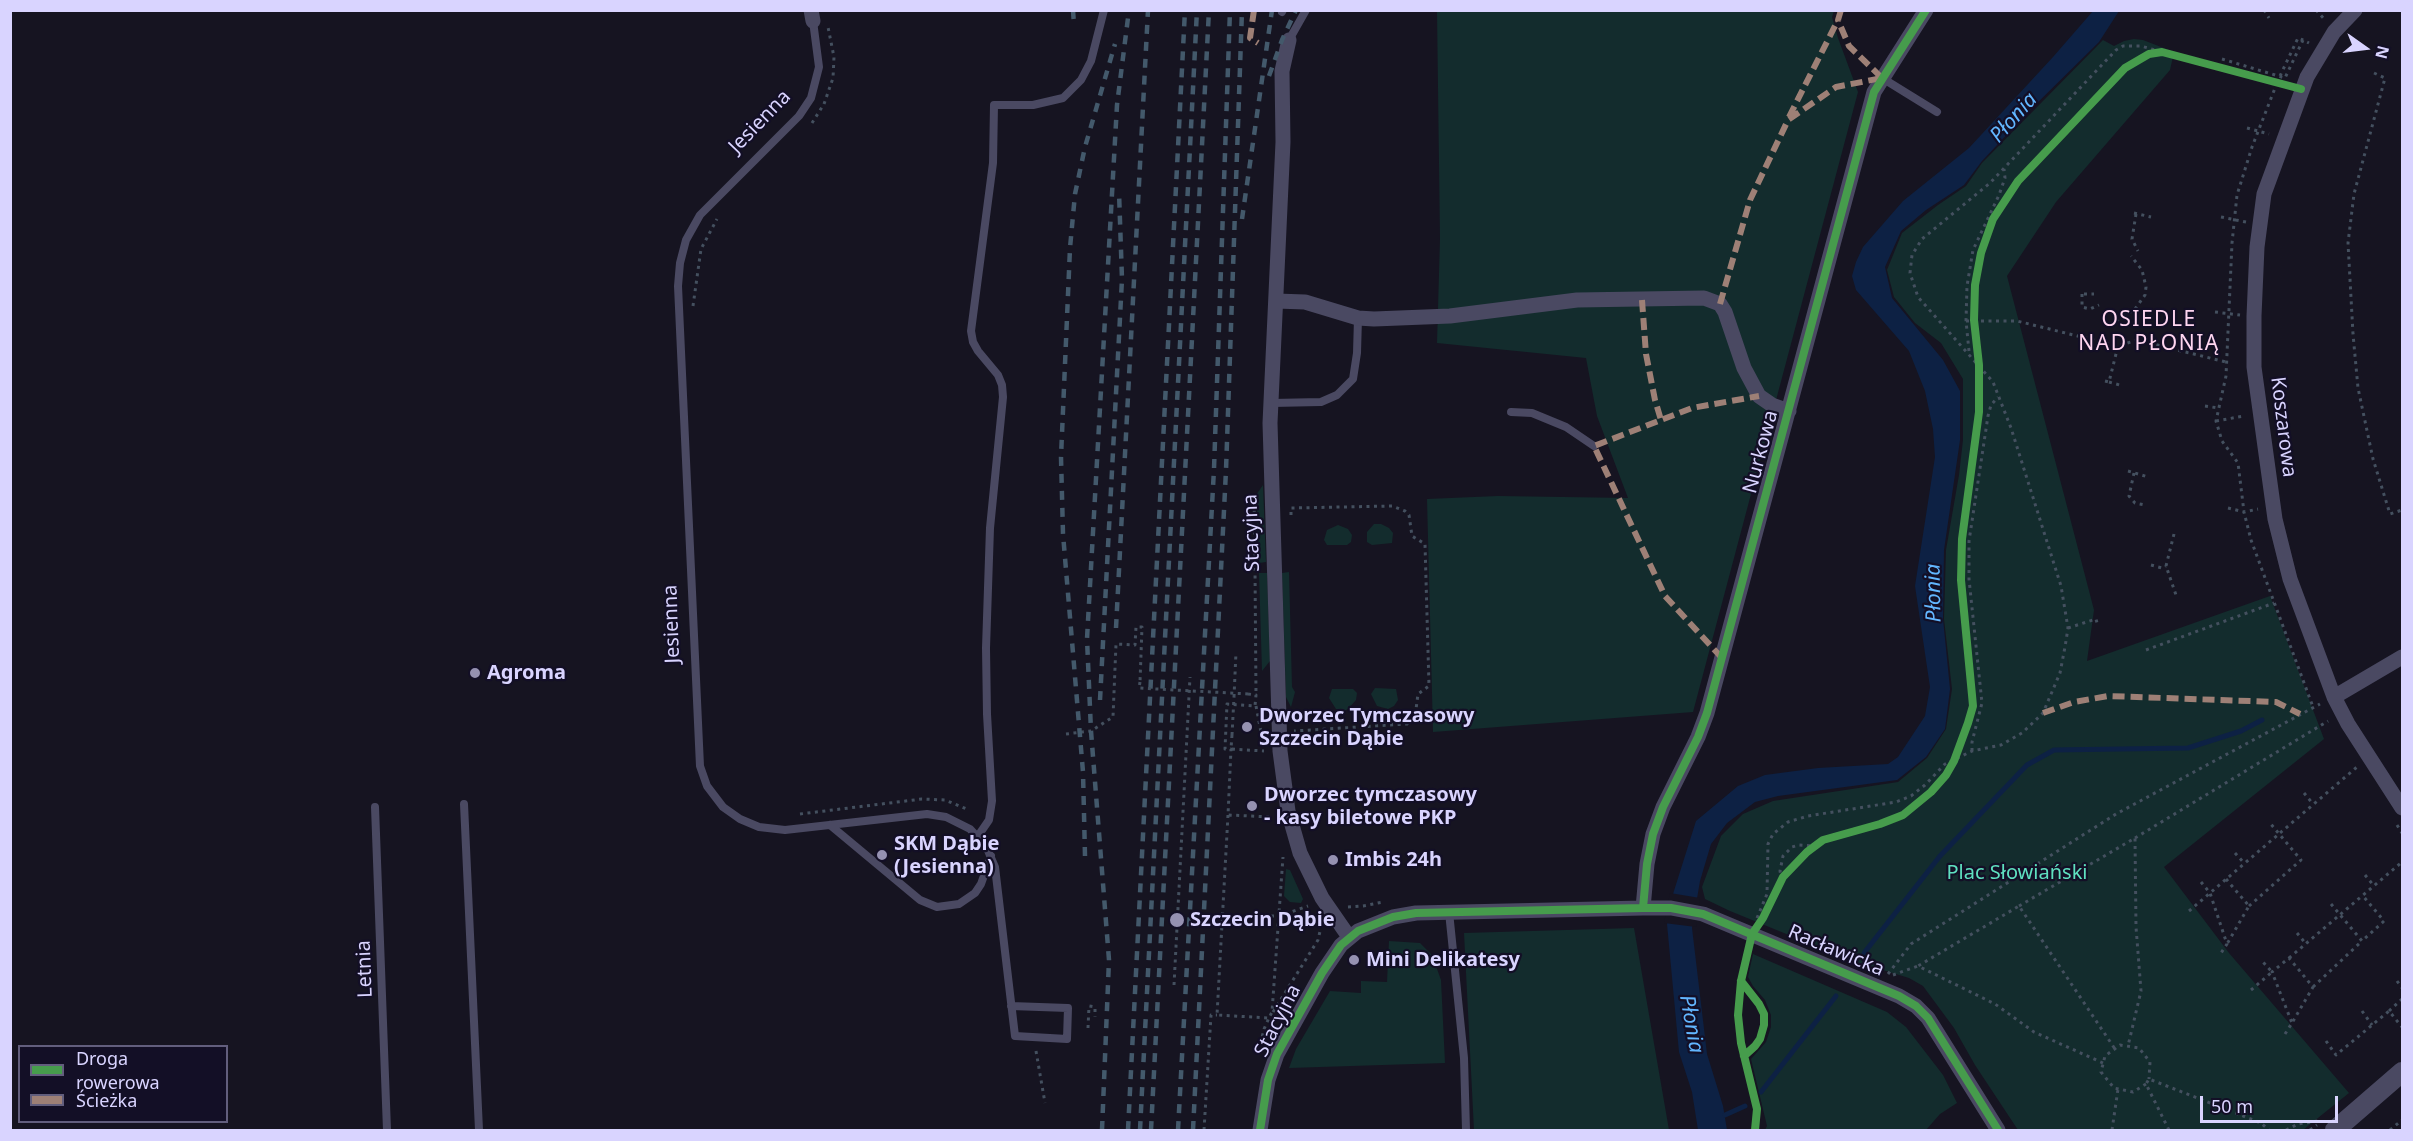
<!DOCTYPE html>
<meta charset="utf-8">
<style>
body{margin:0}
#map{position:relative;width:2413px;height:1141px;overflow:hidden;background:#161421;font-family:"Noto Sans",sans-serif}
canvas{display:block}
.frame{position:absolute;inset:0;border:12px solid #d9d4ff;pointer-events:none}
.legend{position:absolute;left:18px;top:1045px;width:210px;height:78px;box-sizing:border-box;background:#130f26;border:2px solid #625e7d;margin:0;padding:8px 10px;list-style:none;font-size:18px;color:#d9d4ff}
.legend li{display:flex;align-items:center;gap:12px;height:30px}
.legend b{width:30px;border:2px solid #625e7d}
.north{position:absolute;left:2335px;top:18px;width:60px;height:60px;-webkit-text-stroke:4px #130f26;paint-order:stroke;rotate:104deg;font-size:16px;font-weight:700;line-height:24px;text-align:center;color:#d9d4ff}
.north::after{content:'';display:block;margin:auto;width:21px;height:27px;background:#d9d4ff;clip-path:polygon(50% 0,100% 100%,50% 72%,0 100%)}
.scale{position:absolute;left:2200px;top:1096px;width:138px;height:27px;box-sizing:border-box;border:3px solid #d9d4ff;border-top:0;padding-left:8px;font-size:18px;line-height:21px;white-space:nowrap;color:#d9d4ff;-webkit-text-stroke:4px #130f26;paint-order:stroke}
</style>
<div id="map">
<canvas width="2413" height="1141"></canvas>
<div class="frame"></div>
<ul class="legend">
<li><b style="height:8px;background:#469c4c"></b>Droga rowerowa</li>
<li><b style="height:8px;background:#9e8076"></b>Ścieżka</li>
</ul>
<div class="north">N</div>
<div class="scale">50 m</div>
</div>
<script>
const ctx = document.querySelector('canvas').getContext('2d');
ctx.lineJoin = 'round';
function fillPath(path, color) {
  ctx.fillStyle = color;
  ctx.fill(path, 'evenodd');
}
function shape(rows) {
  const path = new Path2D();
  for (const r of rows) {
    path.moveTo(r[0], r[1]);
    for (let i = 2; i < r.length; i += 2) path.lineTo(r[i], r[i + 1]);
  }
  return path;
}
function stroke(path, color, width, dash) {
  ctx.strokeStyle = color;
  ctx.lineWidth = width;
  ctx.lineCap = dash ? 'butt' : 'round';
  ctx.setLineDash(dash || []);
  ctx.stroke(path);
}
function write(font, color, halo, rows, align = 'center') {
  ctx.font = font + ' "Noto Sans",sans-serif';
  ctx.lineWidth = 4.5;
  ctx.setLineDash([]);
  ctx.textBaseline = 'middle';
  ctx.strokeStyle = halo;
  ctx.fillStyle = color;
  for (const [text, x, y, turn = 0] of rows) {
    ctx.save();
    ctx.translate(x, y);
    ctx.rotate((+turn || 0) * Math.PI / 180);
    ctx.textAlign = isNaN(turn) ? turn : align;
    if (halo) ctx.strokeText(text, 0, 0);
    ctx.fillText(text, 0, 0);
    ctx.restore();
  }
}
fillPath(shape([
 [1437,11,1834,11,1832,17,1838,38,1858,92,1693,712,1433,732,1427,499,1498,496,1628,498,1597,416,1586,358,1437,343,1440,239],
 [2134,39,2143,40,2174,52,2170,70,2056,202,2007,276,2094,610,2087,661,2270,596,2324,739,2164,867,2229,953,2349,1093,2303,1130,2018,1130,1975,1065,1954,1028,1923,986,1909,978,1850,960,1730,911,1705,899,1702,887,1721,836,1743,814,1773,801,1898,782,1927,758,1946,729,1952,689,1944,619,1946,550,1959,475,1963,440,1963,379,1941,343,1915,323,1894,297,1887,270,1902,233,1938,205,1966,186,1982,163,2103,40,2114,46,2124,41],
 [1263,485,1266,562,1259,563,1256,495],
 [1374,524,1381,524,1389,528,1393,533,1392,543,1372,545,1367,542,1367,532],
 [1338,525,1348,529,1352,535,1351,542,1347,545,1327,545,1324,540,1327,530],
 [1289,572,1292,687,1295,692,1291,707,1286,697,1282,573],
 [1259,573,1267,573,1270,661,1262,671],
 [1375,688,1396,689,1398,700,1394,706,1388,709,1377,706,1371,694],
 [1332,689,1353,689,1357,693,1356,700,1348,709,1344,711,1336,709,1329,698],
 [1286,869,1290,870,1303,899,1301,903,1290,902,1284,896],
 [1634,928,1669,1130,1474,1130,1464,933],
 [1389,941,1420,943,1432,955,1441,980,1445,1063,1289,1068,1296,1049,1330,991,1361,993,1361,981,1387,982],
 [1753,954,1887,1012,1906,1027,1943,1075,1957,1103,1940,1114,1926,1130,1765,1130,1767,1126,1751,1059,1766,1042,1771,1027,1771,1015,1765,1000,1753,986,1748,977]
]), '#132c2d');
fillPath(shape([
 [2093,11,2119,11,2099,42,2028,112,1982,161,1964,185,1926,210,1901,231,1885,267,1892,298,1943,360,1960,391,1960,440,1944,550,1943,619,1950,689,1945,729,1926,757,1897,780,1778,796,1755,802,1727,823,1711,844,1700,881,1692,928,1707,1054,1723,1106,1727,1130,1698,1130,1692,1092,1679,1052,1667,924,1673,894,1696,821,1738,786,1765,775,1818,768,1888,764,1898,757,1925,716,1930,687,1915,586,1935,457,1933,429,1925,391,1909,351,1856,290,1852,276,1856,262,1863,247,1903,201,1969,148,2053,57]
]), '#0d2144');
fillPath(shape([
 [1670,893,1700,898,1696,927,1664,923]
]), '#161421');
stroke(shape([
 [1864,953,1940,856,2027,765,2054,750,2188,748,2241,731,2262,720],
 [1761,1092,1836,996],
 [1725,1115,1745,1106]
]), '#0d2144', 5);
stroke(shape([
 [2264,10,2269,18],
 [2316,10,2325,20],
 [2222,59,2285,78,2303,40,2309,43],
 [2374,73,2385,78,2354,194,2348,243,2353,334,2358,388,2373,459,2390,514,2402,510],
 [2280,76,2298,38,2303,40],
 [2277,83,2252,147,2237,195,2232,243,2226,376,2216,421,2222,441,2238,463,2244,512,2251,540,2313,707],
 [812,123,824,104,833,78,834,57,828,27],
 [2247,128,2269,134],
 [2134,213,2151,217],
 [2136,214,2132,239,2138,251],
 [2221,217,2246,222],
 [2082,294,2082,307,2090,309,2099,305],
 [2084,294,2094,294],
 [693,306,701,249,717,219],
 [2215,312,2240,315],
 [1966,321,2017,321,2118,346,2137,340,2226,362],
 [2116,321,2135,309,2145,295,2146,287,2142,270,2131,256],
 [1969,351,1966,321,1967,286,1973,250,1999,195,2005,178,2004,169],
 [2105,381,2109,382,2118,346],
 [2109,382,2123,386],
 [2205,406,2218,408],
 [2216,421,2244,416],
 [2128,471,2148,477],
 [2134,473,2129,496,2135,503,2145,505],
 [1254,494,1255,568,1258,568],
 [2228,508,2244,512,2258,509],
 [1291,515,1291,508,1392,506,1405,511,1409,515,1412,536,1425,544,1429,686,1418,694,1415,717,1407,724,1294,731],
 [2174,534,2166,566,2176,595],
 [2151,565,2162,568,2166,566],
 [1255,568,1256,695],
 [2068,628,2096,619,2097,623],
 [2146,650,2274,603],
 [1248,694,1256,695,1255,706,1227,704,1225,749,1231,749,1228,815,1272,817],
 [1234,697,1236,652],
 [1256,706,1261,732],
 [1066,734,1091,731,1113,717,1116,644,1135,645,1136,627,1142,627,1140,682],
 [1232,735,1231,749,1264,751],
 [1972,751,1972,742,1982,703,1969,579,1969,541,1988,416,1991,405,1998,397],
 [2304,793,2313,804],
 [800,814,922,799,945,800,969,810],
 [1228,815,1217,1015,1269,1018,1272,1012,1283,857],
 [2397,825,2402,833],
 [2135,838,2328,721],
 [2235,853,2244,863],
 [2365,875,2374,886],
 [2226,879,2249,906,2227,944],
 [1782,880,1780,871,1783,856,1792,847,1799,845,1815,846],
 [2201,882,2210,893,2227,944,2221,953],
 [2331,904,2362,941,2384,921,2363,896],
 [2019,906,2135,838,2136,927,2141,991,2128,1046],
 [2249,906,2301,860,2270,823],
 [1348,907,1363,906,1383,902],
 [2189,911,2357,767],
 [1271,916,1280,916,1308,906],
 [1757,918,1767,894,1768,844,1773,834,1788,822,1808,816,1896,802,1911,796,1925,785,1945,764,1972,751,2001,745,2022,733,2043,713,2060,673,2065,647,2068,628,2061,586,2011,428,1993,382,1918,297,1910,273,1912,255,1922,239,1990,183,2116,50,2123,46,2141,46,2162,52],
 [2297,933,2306,944],
 [2289,958,2402,862],
 [1888,974,1911,944,2116,814,2320,704],
 [1893,975,1918,966],
 [2397,981,2402,988],
 [1174,985,1190,677],
 [2313,987,2362,941],
 [2251,990,2272,972,2263,962],
 [2362,1011,2372,1025],
 [2389,1011,2402,999],
 [1273,1012,1318,940,1321,927],
 [1088,1028,1089,1006,1095,1007,1095,1017],
 [2285,1034,2292,1023,2313,987,2289,958,2272,972,2292,1023],
 [2326,1041,2336,1055,2389,1011,2402,1027],
 [1036,1051,1045,1103],
 [1259,1051,1264,1029,1269,1018],
 [2103,1063,2034,1032,1995,1004,1918,966,2019,906,2115,1049],
 [2146,1084,2133,1092,2114,1088,2101,1072,2105,1056,2120,1045,2139,1048,2150,1062,2149,1079],
 [1204,1130,1211,1015,1217,1015],
 [2112,1130,2118,1089],
 [2169,1130,2146,1084,2149,1079,2261,1123,2269,1130],
 [2286,1130,2298,1124,2318,1121],
 [2310,1130,2317,1125],
 [2390,1130,2402,1120]
]), '#44505f', 3, [3, 4.5]);
stroke(shape([
 [1282,12,1283,10],
 [813,21,819,67,811,98,799,116,700,215,686,240,680,263,678,286,700,766,707,786,723,807,740,819,759,827,785,830,927,814,946,817,970,829,986,846,995,867,1015,1036,1067,1039,1068,1008,1011,1006],
 [1289,40,1306,10],
 [1882,78,1937,112],
 [1272,403,1321,402,1337,395,1353,379,1357,353,1358,318],
 [1511,412,1532,413,1566,427,1594,446],
 [464,804,479,1130],
 [375,807,387,1130],
 [830,825,920,900,937,907,959,904,975,893,981,884,991,856],
 [978,836,989,820,992,801,987,714,986,648,990,528,1003,397,1002,385,998,375,978,351,973,342,971,331,993,163,994,105,1033,105,1063,98,1081,80,1091,61,1104,10],
 [1449,912,1464,1058,1466,1130]
]), '#4a4962', 8);
stroke(shape([
 [811,10,813,21],
 [2355,10,2334,32,2307,77,2264,194,2257,247,2254,316,2254,367,2275,519,2290,579,2334,697,2348,724,2402,808],
 [1289,40,1282,71,1283,142,1270,423,1280,751,1288,811,1300,853,1322,898,1349,937],
 [1276,301,1305,302,1358,318,1374,319,1450,316,1577,300,1704,298,1720,304,1725,312,1744,368,1759,396,1772,405,1789,411],
 [2334,697,2402,657],
 [1643,908,1647,864,1653,834,1663,807,1698,737,1707,713,1874,92,1926,10],
 [1260,1130,1268,1080,1277,1054,1322,973,1341,945,1358,931,1393,917,1416,913,1643,908,1671,908,1703,914,1899,996,1916,1006,1928,1018,1998,1130]
]), '#4a4962', 15);
stroke(shape([
 [2335,1130,2402,1072]
]), '#4a4962', 20);
stroke(shape([
 [1073,10,1074,25],
 [1269,76,1282,40,1296,10],
 [1242,219,1272,10],
 [1116,628,1148,10],
 [1100,700,1122,279,1119,192],
 [1085,856,1083,772,1063,534,1061,457,1070,248,1075,194,1085,147,1115,44],
 [1102,1130,1109,960,1091,731,1087,639,1117,105,1129,10],
 [1128,1130,1185,10],
 [1140,1130,1197,10],
 [1151,1130,1209,10],
 [1178,1130,1214,469,1230,10],
 [1193,1130,1226,470,1242,10]
]), '#43596b', 4.5, [9, 8]);
stroke(shape([
 [1140,682,1139,688,1248,694],
 [1232,735,1234,697]
]), '#44505f', 3, [3, 4.5]);
stroke(shape([
 [1254,10,1250,38,1258,43],
 [1841,10,1838,20,1849,46,1882,78],
 [1789,117,1838,20],
 [1642,300,1646,354,1655,400,1661,420],
 [1720,304,1750,200,1788,120,1836,87,1882,78],
 [1722,658,1665,596,1594,446,1692,408,1759,396],
 [2043,713,2074,702,2108,696,2276,702,2300,714]
]), '#9e8076', 6, [12, 6]);
stroke(shape([
 [1643,908,1647,864,1653,834,1663,807,1698,737,1707,713,1874,92,1926,10],
 [1741,981,1759,1004,1764,1014,1764,1025,1760,1039,1755,1046,1744,1056],
 [1260,1130,1268,1080,1277,1054,1322,973,1341,945,1358,931,1393,917,1416,913,1643,908,1671,908,1703,914,1899,996,1916,1006,1928,1018,1998,1130],
 [1755,1130,1757,1109,1741,1043,1738,1015,1741,981,1752,934,1763,918,1783,877,1807,852,1823,840,1880,824,1903,815,1931,792,1946,775,1954,761,1968,723,1973,706,1972,695,1961,580,1962,539,1979,412,1979,365,1974,320,1975,285,1981,253,1993,219,2018,181,2037,161,2125,68,2149,54,2162,52,2301,89]
]), '#469c4c', 8);
for (const [x, y, r, color] of [
 [475,673,6,"#9591b1"],
 [1247,727,6,"#9591b1"],
 [1252,806,6,"#9591b1"],
 [882,855,6,"#9591b1"],
 [1333,860,6,"#9591b1"],
 [1177,920,8,"#9591b1"],
 [1354,960,6,"#9591b1"]
]) {
  const dot = new Path2D();
  dot.arc(x, y, r, 0, 2 * Math.PI);
  ctx.fillStyle = color;
  ctx.fill(dot);
  stroke(dot, '#130f26', 2);
}
write('20px', '#d9d4ff', '#130f26', [
 ["Jesienna",760,122,-46],
 ["Koszarowa",2283,427,83],
 ["Nurkowa",1761,452,-75],
 ["Stacyjna",1252,533,-92],
 ["Jesienna",672,624,-92],
 ["Racławicka",1836,951,23],
 ["Letnia",365,969,-92],
 ["Stacyjna",1278,1021,-63]
]);
write('bold 20px', '#d9d4ff', '#130f26', [
 ["Agroma",487,673],
 ["Dworzec Tymczasowy",1259,716],
 ["Szczecin Dąbie",1259,739],
 ["Dworzec tymczasowy",1264,795],
 ["- kasy biletowe PKP",1264,818],
 ["SKM Dąbie",894,844],
 ["(Jesienna)",894,867],
 ["Imbis 24h",1345,860],
 ["Szczecin Dąbie",1190,920],
 ["Mini Delikatesy",1366,960]
], 'left');
write('20px', '#5fe0c0', '#130f26', [
 ["Plac Słowiański",2017,873]
]);
write('italic 21px', '#62b6ff', '#130f26', [
 ["Płonia",2014,118,-48],
 ["Płonia",1934,593,-91],
 ["Płonia",1691,1024,80]
]);
ctx.letterSpacing = '1.5px';
write('21px', '#ffd6f0', '#130f26', [
 ["OSIEDLE",2149,320],
 ["NAD PŁONIĄ",2149,344]
]);
ctx.letterSpacing = '0px';
</script>
